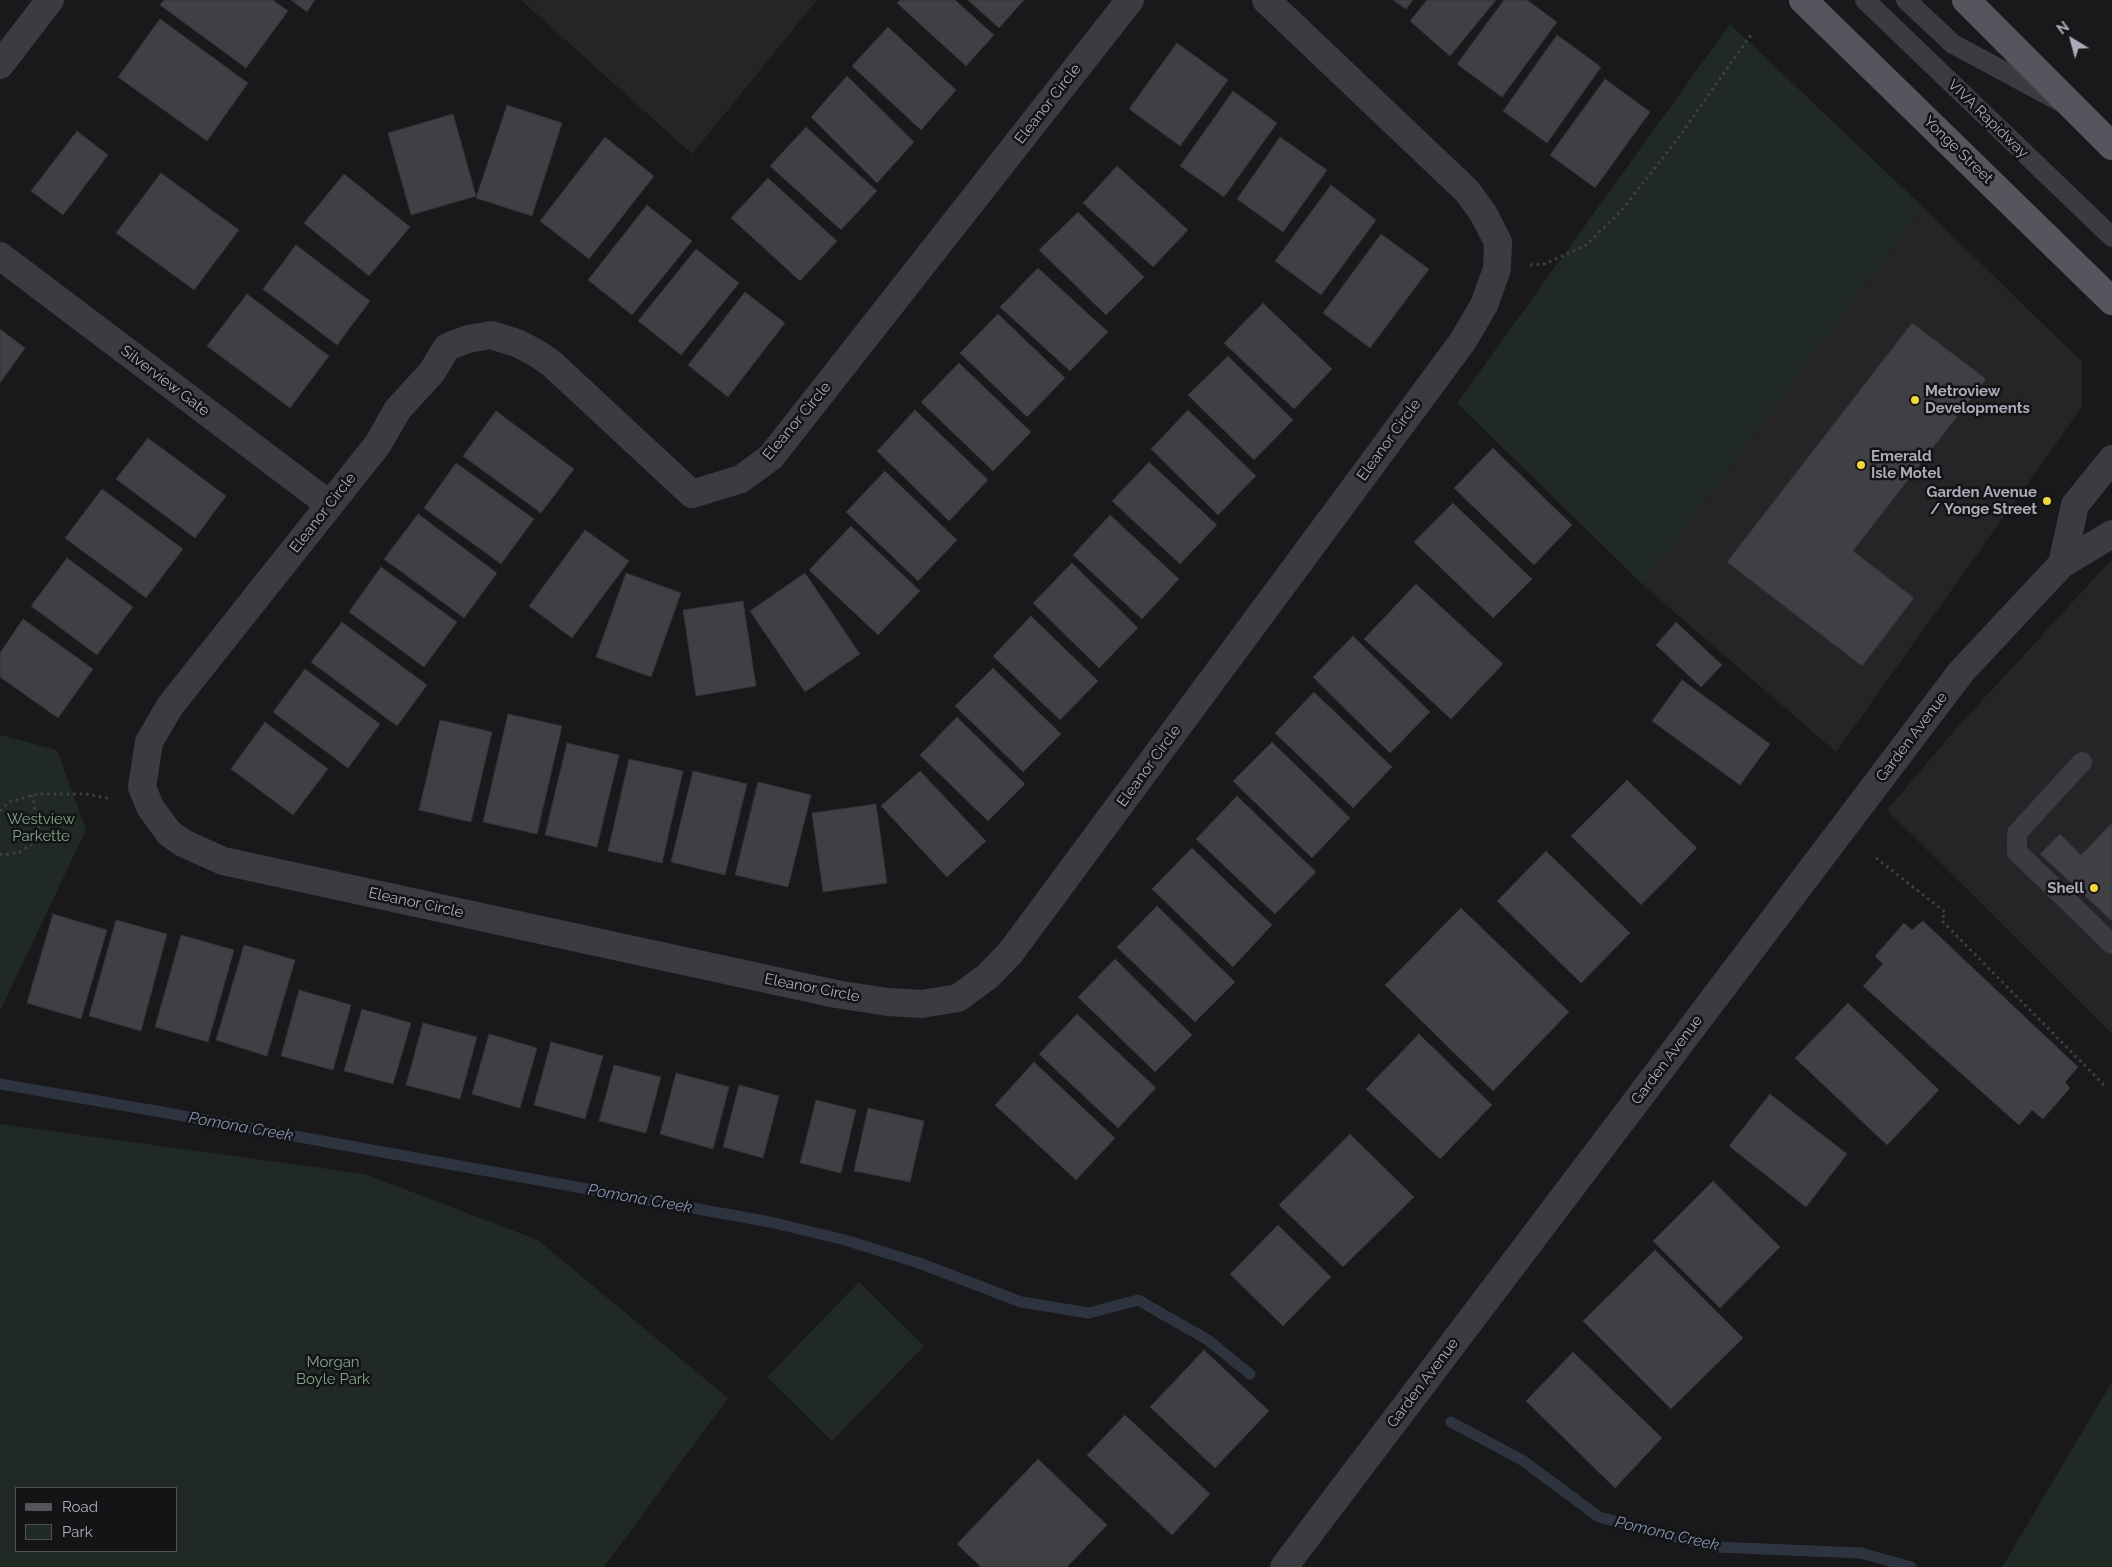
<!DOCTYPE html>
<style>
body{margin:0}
#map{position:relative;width:2112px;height:1567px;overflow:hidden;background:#19181a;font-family:Raleway,sans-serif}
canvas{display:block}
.legend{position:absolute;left:15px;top:1487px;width:162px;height:65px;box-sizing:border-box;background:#141315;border:1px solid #505057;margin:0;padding:6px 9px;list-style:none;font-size:15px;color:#abacba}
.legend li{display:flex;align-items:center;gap:10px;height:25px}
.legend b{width:25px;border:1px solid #505057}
.north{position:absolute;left:2047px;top:15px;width:50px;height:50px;-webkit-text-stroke:4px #141315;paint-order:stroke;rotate:323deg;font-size:14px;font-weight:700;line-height:20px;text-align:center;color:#abacba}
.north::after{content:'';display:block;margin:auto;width:18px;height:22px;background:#abacba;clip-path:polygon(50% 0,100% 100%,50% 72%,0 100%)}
</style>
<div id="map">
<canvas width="2112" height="1567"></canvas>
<ul class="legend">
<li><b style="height:6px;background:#55555e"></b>Road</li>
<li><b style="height:14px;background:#202923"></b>Park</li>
</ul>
<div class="north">N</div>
</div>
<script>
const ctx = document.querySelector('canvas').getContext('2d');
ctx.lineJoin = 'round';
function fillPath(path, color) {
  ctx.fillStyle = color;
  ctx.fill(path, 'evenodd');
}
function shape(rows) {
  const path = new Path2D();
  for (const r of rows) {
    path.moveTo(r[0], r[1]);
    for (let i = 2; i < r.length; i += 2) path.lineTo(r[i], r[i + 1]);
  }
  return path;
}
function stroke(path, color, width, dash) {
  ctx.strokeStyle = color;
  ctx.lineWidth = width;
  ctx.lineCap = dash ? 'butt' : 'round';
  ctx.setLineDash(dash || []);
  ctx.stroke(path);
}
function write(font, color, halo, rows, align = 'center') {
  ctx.font = font + ' Raleway,sans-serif';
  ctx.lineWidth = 5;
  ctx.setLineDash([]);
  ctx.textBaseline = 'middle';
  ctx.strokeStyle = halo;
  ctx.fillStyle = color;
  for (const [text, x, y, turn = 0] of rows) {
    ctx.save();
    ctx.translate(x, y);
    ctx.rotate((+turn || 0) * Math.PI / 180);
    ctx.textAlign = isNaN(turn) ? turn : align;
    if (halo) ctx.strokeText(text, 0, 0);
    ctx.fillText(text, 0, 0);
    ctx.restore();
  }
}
fillPath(shape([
 [521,0,817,0,692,154],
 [1923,207,2082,362,2082,407,1836,752,1643,585],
 [2112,559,2112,1034,1887,810,1954,731]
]), '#252427');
fillPath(shape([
 [1730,24,1923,207,1643,585,1457,403],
 [0,735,57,750,86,830,0,1011],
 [0,1124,365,1174,538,1240,728,1398,604,1567,0,1567],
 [16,1488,176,1488,176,1551,16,1551],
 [859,1282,924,1346,832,1441,767,1377],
 [2112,1382,2112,1567,2002,1567]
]), '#202923');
stroke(shape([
 [0,1084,156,1111,770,1222,845,1240,919,1263,1021,1302,1089,1313,1138,1300,1208,1340,1250,1374],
 [1451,1422,1522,1460,1599,1517,1716,1547,1861,1553,1911,1567]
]), '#2e343f', 11);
const building = shape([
 [164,0,273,0,288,11,246,68,160,5,164,0],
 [291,0,315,0,307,12,291,0],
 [900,0,955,0,994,35,966,66,897,3,900,0],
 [968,0,1024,0,999,28,968,0],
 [1393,0,1413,0,1406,9,1393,0],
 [1427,0,1496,0,1450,56,1410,21,1427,0],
 [1504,0,1527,0,1557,22,1502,97,1457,64,1504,0],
 [160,19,248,83,207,141,118,77,160,19],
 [888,27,956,90,921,130,852,66,888,27],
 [1557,35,1601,67,1547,143,1503,111,1557,35],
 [1177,43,1228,80,1180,146,1129,109,1177,43],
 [847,76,914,142,877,183,811,117,847,76],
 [1605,79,1650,112,1595,188,1550,155,1605,79],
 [1233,91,1277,123,1224,197,1180,166,1233,91],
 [507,105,562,123,532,216,476,198,507,105],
 [453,114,476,196,411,215,388,133,453,114],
 [806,127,877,191,841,230,770,166,806,127],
 [77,131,108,155,63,215,31,191,77,131],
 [605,137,654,176,589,259,540,221,605,137],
 [1280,137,1327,170,1283,232,1237,199,1280,137],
 [1117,166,1188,230,1153,267,1083,203,1117,166],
 [161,173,239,230,194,290,116,233,161,173],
 [344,174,410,227,369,276,304,223,344,174],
 [768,178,837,241,800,281,731,218,768,178],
 [1331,185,1376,220,1321,295,1275,261,1331,185],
 [647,205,692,241,632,315,588,280,647,205],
 [1078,212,1144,277,1106,315,1039,250,1078,212],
 [1381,234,1429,269,1370,348,1323,313,1381,234],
 [296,245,370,301,337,345,263,289,296,245],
 [696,249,739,283,681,355,638,321,696,249],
 [1038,268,1108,332,1070,371,1000,307,1038,268],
 [745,292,785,323,728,397,688,365,745,292],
 [247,294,329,356,290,408,207,346,247,294],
 [1263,303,1332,369,1294,409,1224,343,1263,303],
 [998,314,1065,378,1027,417,960,353,998,314],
 [1912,323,1986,379,1853,551,1914,598,1862,666,1727,562,1912,323],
 [0,329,25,348,0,383,0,329],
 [1228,356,1293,420,1254,460,1188,395,1228,356],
 [959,363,1031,432,993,471,921,402,959,363],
 [915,410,988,480,949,521,877,451,915,410],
 [1188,410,1256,476,1218,515,1151,449,1188,410],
 [496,411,574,469,541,513,463,456,496,411],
 [148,438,226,496,195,538,116,479,148,438],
 [1493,448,1572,525,1534,565,1454,488,1493,448],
 [1149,462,1217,525,1180,564,1112,501,1149,462],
 [456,463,534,519,501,564,424,508,456,463],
 [885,471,957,540,918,581,846,512,885,471],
 [102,489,183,549,146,598,65,538,102,489],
 [1453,503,1532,579,1493,618,1414,542,1453,503],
 [418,514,497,573,464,618,384,559,418,514],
 [1110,515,1179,579,1142,619,1073,555,1110,515],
 [851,526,920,591,878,635,809,570,851,526],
 [585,530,629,561,572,638,529,606,585,530],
 [67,558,133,607,97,655,31,606,67,558],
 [1072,563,1138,628,1099,668,1033,603,1072,563],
 [381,567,457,622,424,667,349,612,381,567],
 [626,573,681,593,651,677,596,657,626,573],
 [805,573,860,654,805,692,750,611,805,573],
 [1416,584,1503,664,1451,719,1364,639,1416,584],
 [743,601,756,686,696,696,683,610,743,601],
 [1031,616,1098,681,1060,720,993,656,1031,616],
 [23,619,93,669,58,718,0,677,0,653,23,619],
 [342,622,427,685,397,726,311,662,342,622],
 [1676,622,1722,665,1701,687,1656,645,1676,622],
 [1353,636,1430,712,1390,753,1313,677,1353,636],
 [993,668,1061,734,1023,772,955,706,993,668],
 [305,669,380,724,348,768,273,712,305,669],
 [1682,680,1770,744,1740,785,1652,721,1682,680],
 [1314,692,1392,767,1353,808,1275,733,1314,692],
 [508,714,562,726,537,834,483,822,508,714],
 [957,717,1025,784,988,821,920,755,957,717],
 [440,720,492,732,471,822,419,810,440,720],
 [265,722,328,769,293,815,231,769,265,722],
 [1272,742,1350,818,1312,858,1233,781,1272,742],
 [567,743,619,755,597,847,545,835,567,743],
 [629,759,683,771,662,863,608,851,629,759],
 [693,771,747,784,725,875,671,862,693,771],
 [920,771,986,841,947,877,881,806,920,771],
 [1627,780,1697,848,1641,905,1571,836,1627,780],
 [758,782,811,795,788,887,735,875,758,782],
 [1237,796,1316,872,1275,914,1196,839,1237,796],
 [876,804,887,883,823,892,812,813,876,804],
 [2112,823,2112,921,2040,854,2060,834,2081,855,2112,823],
 [1192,848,1272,925,1233,967,1152,889,1192,848],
 [1546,851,1630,933,1581,983,1497,901,1546,851],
 [1157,906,1235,982,1195,1022,1117,947,1157,906],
 [1461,908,1569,1012,1493,1091,1385,985,1461,908],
 [53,914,107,930,81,1019,27,1003,53,914],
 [116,920,167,934,141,1031,89,1016,116,920],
 [1923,921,2078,1067,2065,1082,2070,1088,2043,1119,2032,1110,2019,1125,1863,986,1883,964,1875,956,1904,923,1912,930,1923,921],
 [181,935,234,950,208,1042,155,1027,181,935],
 [244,945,295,960,267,1056,216,1040,244,945],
 [1115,959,1192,1035,1155,1072,1078,997,1115,959],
 [299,990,351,1005,333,1070,281,1056,299,990],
 [1848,1003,1939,1090,1887,1145,1795,1058,1848,1003],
 [362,1009,411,1023,393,1084,344,1071,362,1009],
 [1077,1014,1156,1088,1118,1128,1039,1054,1077,1014],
 [423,1023,477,1037,460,1099,406,1085,423,1023],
 [489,1034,537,1048,520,1108,472,1094,489,1034],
 [1419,1034,1492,1105,1440,1159,1366,1089,1419,1034],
 [551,1042,603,1056,585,1119,534,1105,551,1042],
 [1034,1062,1115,1138,1076,1180,995,1105,1034,1062],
 [614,1065,661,1077,646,1133,599,1121,614,1065],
 [676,1073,729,1087,713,1149,660,1134,676,1073],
 [739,1085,779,1096,763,1158,723,1147,739,1085],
 [1770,1094,1847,1154,1806,1207,1729,1146,1770,1094],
 [816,1100,856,1110,841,1173,800,1163,816,1100],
 [868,1108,924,1121,910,1182,854,1171,868,1108],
 [1350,1134,1414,1197,1343,1267,1279,1205,1350,1134],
 [1713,1181,1780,1247,1720,1308,1653,1241,1713,1181],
 [1278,1225,1331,1277,1283,1326,1230,1274,1278,1225],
 [1655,1250,1743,1338,1671,1409,1583,1321,1655,1250],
 [1204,1350,1269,1411,1215,1468,1150,1407,1204,1350],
 [1573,1352,1662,1438,1615,1488,1526,1401,1573,1352],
 [1125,1415,1210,1494,1172,1535,1087,1455,1125,1415],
 [1038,1459,1107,1525,1067,1567,981,1567,957,1544,1038,1459]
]);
fillPath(building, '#404044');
stroke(building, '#333236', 1);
stroke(shape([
 [1530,265,1544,264,1585,246,1621,211,1676,141,1753,32],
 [0,811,9,802,37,794,86,794,112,799],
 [0,854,4,855,20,852,34,842,39,828,32,795],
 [1876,858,1945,912,1942,921,2105,1086]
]), '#3f4046', 3, [2.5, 4]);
stroke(shape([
 [1865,0,2112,237],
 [1906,0,1953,44,2059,101],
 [2082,762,2017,833,2017,852,2112,944]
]), '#3b3b41', 20);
stroke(shape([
 [1130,0,771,457,741,479,692,494,552,364,538,354,517,343,491,335,468,339,447,347,432,372,398,409,378,444,170,706,149,742,142,787,150,807,169,833,183,843,223,861,836,994,888,1002,922,1004,958,998,988,976,1011,952,1463,341,1484,305,1497,269,1498,242,1483,213,1467,191,1266,0],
 [0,65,50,0],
 [0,256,330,505],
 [2062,564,2075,505,2112,459],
 [1284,1567,1961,672,2062,564,2112,534]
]), '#3b3b41', 28);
stroke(shape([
 [1803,0,2112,301],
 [1966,0,2112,146]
]), '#55555e', 28);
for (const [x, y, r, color] of [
 [1915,400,5,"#f1d739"],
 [1861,465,5,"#f1d739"],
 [2047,501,5,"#f1d739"],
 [2094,888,5,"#f1d739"]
]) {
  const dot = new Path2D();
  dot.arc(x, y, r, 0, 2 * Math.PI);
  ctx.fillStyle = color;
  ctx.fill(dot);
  stroke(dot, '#141315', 2);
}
write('15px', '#abacba', '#141315', [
 ["Eleanor Circle",1048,104,-52],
 ["VIVA Rapidway",1988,119,44],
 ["Yonge Street",1958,150,44],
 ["Silverview Gate",165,381,37],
 ["Eleanor Circle",797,421,-50],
 ["Eleanor Circle",1389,440,-54],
 ["Eleanor Circle",323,513,-52],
 ["Garden Avenue",1912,737,-53],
 ["Eleanor Circle",1149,766,-54],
 ["Eleanor Circle",416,903,12],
 ["Eleanor Circle",812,988,11],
 ["Garden Avenue",1667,1060,-53],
 ["Garden Avenue",1423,1383,-53]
]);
write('bold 15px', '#abacba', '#141315', [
 ["Metroview",1925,391],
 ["Developments",1925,408],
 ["Emerald",1871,456],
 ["Isle Motel",1871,473],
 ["Garden Avenue",2037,492,"right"],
 ["/ Yonge Street",2037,509,"right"],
 ["Shell",2084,888,"right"]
], 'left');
write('15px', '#82a58b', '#141315', [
 ["Westview",41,819],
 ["Parkette",41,836],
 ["Morgan",333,1362],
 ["Boyle Park",333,1379]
]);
write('italic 16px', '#8293b4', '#141315', [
 ["Pomona Creek",241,1127,10],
 ["Pomona Creek",640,1199,10],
 ["Pomona Creek",1667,1534,13]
]);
</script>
